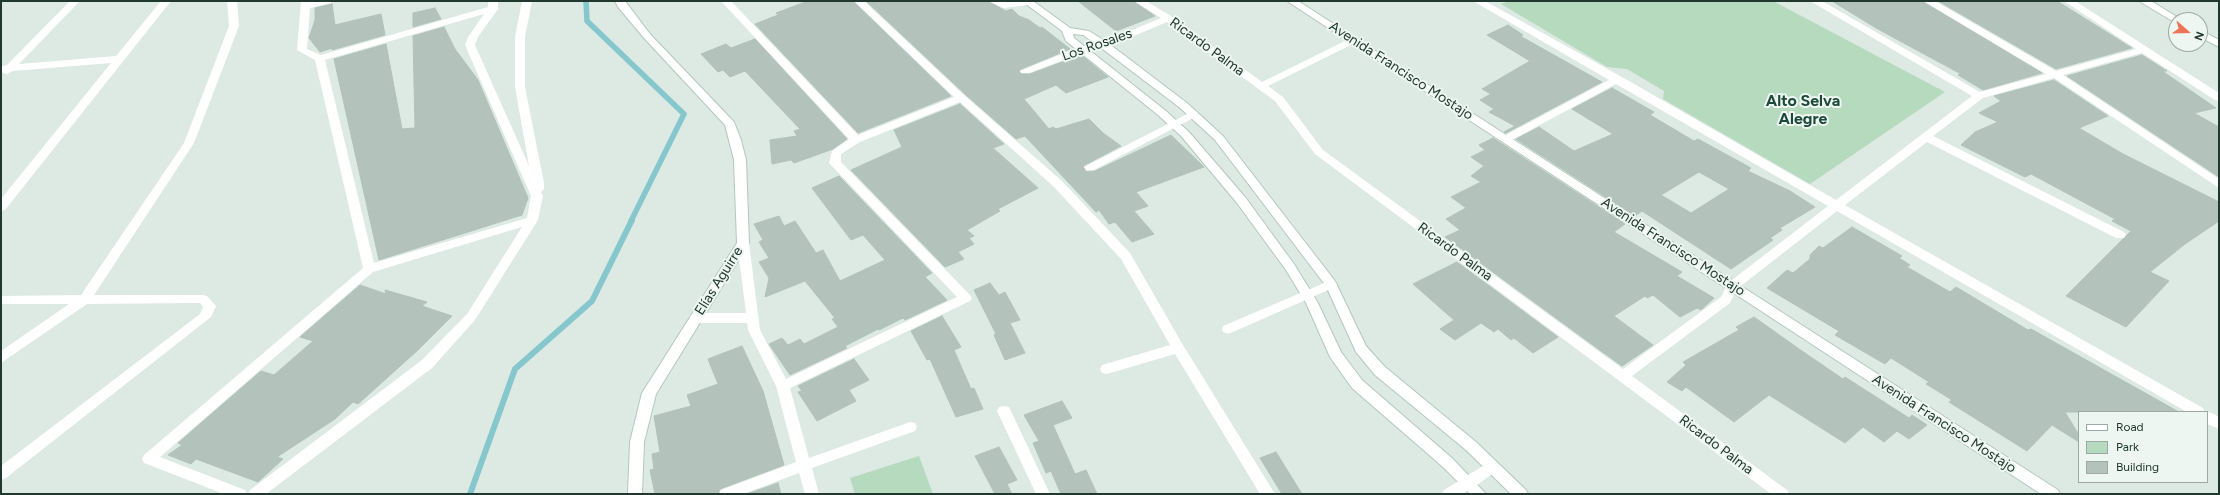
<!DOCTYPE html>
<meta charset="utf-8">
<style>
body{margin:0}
#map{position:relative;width:2220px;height:495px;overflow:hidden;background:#dde9e3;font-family:Figtree,sans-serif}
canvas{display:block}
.frame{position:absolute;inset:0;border:2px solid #203830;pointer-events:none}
.legend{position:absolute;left:2078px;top:411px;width:130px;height:72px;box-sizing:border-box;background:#edf6f1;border:1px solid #9baaa4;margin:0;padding:5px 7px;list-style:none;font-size:12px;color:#203830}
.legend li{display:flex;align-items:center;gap:8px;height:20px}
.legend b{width:20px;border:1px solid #9baaa4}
.north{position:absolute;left:2168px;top:12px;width:40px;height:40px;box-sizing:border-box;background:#edf6f1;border:1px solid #9baaa4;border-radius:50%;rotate:110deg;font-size:11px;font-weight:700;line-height:16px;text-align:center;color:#203830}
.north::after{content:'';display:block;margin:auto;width:14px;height:18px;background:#ee7356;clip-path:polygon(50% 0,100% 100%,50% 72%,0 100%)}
</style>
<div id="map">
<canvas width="2220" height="495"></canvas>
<div class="frame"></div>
<ul class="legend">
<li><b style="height:5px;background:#fff"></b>Road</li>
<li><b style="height:11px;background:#b6dabe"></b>Park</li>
<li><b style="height:11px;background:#b3c3bc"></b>Building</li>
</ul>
<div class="north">N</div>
</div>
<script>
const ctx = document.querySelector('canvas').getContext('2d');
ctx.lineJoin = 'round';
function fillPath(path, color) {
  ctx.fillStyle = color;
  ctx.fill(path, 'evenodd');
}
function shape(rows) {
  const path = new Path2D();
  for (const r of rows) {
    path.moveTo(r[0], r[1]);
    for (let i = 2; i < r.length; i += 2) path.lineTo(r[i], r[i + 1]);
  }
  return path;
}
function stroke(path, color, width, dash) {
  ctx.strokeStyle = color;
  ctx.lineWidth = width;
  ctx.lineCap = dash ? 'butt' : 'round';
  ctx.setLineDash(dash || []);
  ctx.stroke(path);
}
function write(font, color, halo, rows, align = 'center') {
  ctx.font = font + ' Figtree,sans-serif';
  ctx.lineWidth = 4;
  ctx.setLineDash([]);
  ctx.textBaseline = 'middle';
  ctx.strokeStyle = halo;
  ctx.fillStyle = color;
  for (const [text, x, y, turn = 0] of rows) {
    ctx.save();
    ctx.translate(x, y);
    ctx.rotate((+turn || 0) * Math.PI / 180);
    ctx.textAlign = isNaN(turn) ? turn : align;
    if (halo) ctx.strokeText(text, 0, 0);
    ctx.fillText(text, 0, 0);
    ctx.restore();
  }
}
fillPath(shape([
 [1508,1,1773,1,1945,92,1810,184,1663,99,1664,91,1627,69,1607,67,1501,4],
 [919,456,933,494,855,494,850,478]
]), '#b6dabe');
stroke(shape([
 [586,1,587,21,684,114,631,221]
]), '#86c7cd', 5.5);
stroke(shape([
 [470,494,515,369,592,301,632,220]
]), '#86c7cd', 6);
const building = shape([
 [808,1,853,1,951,96,858,133,755,24,778,15,776,13,808,1],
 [866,1,987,1,1006,11,1012,9,1019,16,1029,20,1040,28,1042,27,1070,49,1019,70,1021,74,1030,74,1081,55,1108,77,1066,93,1056,85,1024,99,1049,129,1053,127,1056,129,1089,119,1103,133,1121,146,1083,166,1086,172,1095,171,1171,135,1204,167,1136,192,1148,206,1134,211,1154,234,1132,242,1115,222,1109,224,1099,210,1096,212,1025,136,1016,139,966,95,866,1],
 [1078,1,1133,1,1155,16,1116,31,1078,1],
 [1832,1,1922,1,2042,73,1983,90,1958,75,1961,74,1876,28,1832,1],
 [1938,1,2057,1,2132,48,2056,69,1938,1],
 [332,4,335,25,381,14,385,35,332,50,332,48,320,52,309,38,315,20,315,8,332,4],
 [435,8,441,19,413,27,413,13,435,8],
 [1508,25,1523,35,1520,36,1602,82,1506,133,1504,132,1515,126,1489,112,1494,109,1480,100,1491,94,1482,89,1530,61,1487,35,1508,25],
 [444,27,455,49,478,80,528,198,522,215,379,260,334,59,386,44,402,129,415,128,413,36,444,27],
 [755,39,847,139,833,149,794,163,791,160,772,164,770,140,797,136,794,131,800,129,745,71,730,77,723,70,718,72,701,54,726,44,731,48,755,39],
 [2142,55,2167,71,2162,71,2216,108,2194,113,2219,127,2219,177,2067,76,2142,55],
 [2054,80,2108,116,2079,128,2123,154,2219,202,2219,221,2185,244,2150,272,2169,281,2126,327,2066,296,2131,231,2112,221,2115,219,2031,174,2025,177,1961,145,1975,132,1998,122,1979,113,2001,101,1994,96,2054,80],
 [1612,88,1654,112,1650,115,1694,141,1698,139,1751,168,1748,171,1790,191,1815,207,1780,228,1782,230,1770,238,1773,240,1731,269,1642,211,1635,216,1516,139,1539,127,1574,151,1613,134,1572,109,1612,88],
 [1699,172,1729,189,1691,213,1661,195,1699,172],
 [960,104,1004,144,993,148,1038,188,998,209,1000,211,967,230,974,236,969,238,974,244,958,252,964,259,945,267,851,170,902,147,894,130,960,104],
 [1493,138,1625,224,1614,232,1682,272,1677,276,1714,298,1701,310,1697,308,1680,317,1653,295,1647,298,1645,296,1614,316,1653,345,1622,366,1601,351,1445,237,1460,230,1446,219,1466,208,1451,197,1481,182,1471,176,1484,166,1471,157,1485,150,1479,145,1493,138],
 [839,176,932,273,925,277,947,300,905,320,903,318,879,330,878,329,845,346,847,348,790,375,769,344,782,338,788,345,800,339,804,344,838,327,832,319,835,318,805,281,765,297,769,278,759,262,769,258,759,242,763,240,754,224,779,216,784,226,795,221,816,253,823,250,840,281,885,260,863,235,851,240,812,188,839,176],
 [1852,227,1902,256,1899,258,1910,265,1907,267,1950,292,1956,287,2028,330,2031,329,2179,412,2065,412,2079,435,2079,442,2052,425,2027,451,1949,402,1952,400,1926,384,1929,382,1891,358,1885,364,1866,353,1835,335,1839,331,1767,288,1787,270,1793,273,1810,259,1810,255,1819,246,1823,248,1852,227],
 [1457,262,1558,337,1533,353,1514,338,1511,340,1498,329,1494,332,1481,323,1455,340,1440,329,1454,320,1413,284,1457,262],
 [990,283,999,295,1005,292,1020,320,1010,323,1025,353,1005,360,994,335,996,334,974,290,990,283],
 [360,285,386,294,385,290,427,302,422,306,452,316,418,350,358,404,353,402,335,419,277,457,283,459,258,482,196,459,191,464,168,455,182,445,178,443,261,371,274,375,313,341,300,337,360,285],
 [942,316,961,347,954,350,971,389,974,388,983,409,956,417,930,359,927,360,911,331,942,316],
 [1754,317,1802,351,1843,379,1845,377,1909,418,1912,415,1927,425,1909,439,1897,431,1884,442,1863,427,1845,443,1769,395,1734,422,1686,387,1682,391,1667,382,1686,365,1683,362,1739,330,1736,327,1754,317],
 [742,346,763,391,784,465,720,489,718,494,655,494,650,470,654,469,652,454,660,452,654,416,691,406,687,395,718,384,708,359,742,346],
 [854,359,869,380,849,390,856,401,817,421,798,392,802,391,798,386,854,359],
 [1062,401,1072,418,1053,425,1075,474,1086,470,1097,494,1061,494,1051,471,1046,473,1033,443,1039,441,1024,415,1062,401],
 [999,447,1017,480,1007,484,1012,494,995,494,975,456,999,447],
 [1276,452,1302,494,1282,494,1260,458,1276,452],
 [778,483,781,494,747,494,778,483]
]);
fillPath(building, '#b3c3bc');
stroke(building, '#b0c2ba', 1);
const secondary = shape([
 [615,1,625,1,650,34,734,122,741,140,746,160,749,243,656,394,644,442,642,494,628,494,630,442,642,393,737,243,734,160,725,125,644,38,618,7,615,1],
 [1022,1,1033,1,1070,28,1089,31,1108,43,1187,103,1223,136,1335,281,1366,346,1385,367,1476,442,1526,490,1528,494,1511,494,1466,450,1375,375,1356,352,1326,286,1215,140,1179,107,1100,47,1083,35,1073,34,1074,38,1166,111,1189,132,1245,197,1294,264,1318,303,1341,352,1362,380,1453,459,1486,494,1470,494,1443,467,1352,388,1330,357,1306,303,1286,270,1237,203,1181,136,1158,115,1066,41,1062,31,1022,1],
 [1287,1,1298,1,2058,490,2060,494,2041,494,1287,1],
 [2139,1,2151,1,2182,20,2174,22,2139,1],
 [2200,30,2219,40,2219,47,2200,37,2200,30]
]);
stroke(secondary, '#b1c8be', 2);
fillPath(shape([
 [70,1,80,1,19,64,116,56,161,1,171,1,5,210,1,211,1,199,111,63,13,71,7,74,1,72,1,66,7,65,70,1],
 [227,1,237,1,239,26,194,143,94,295,203,295,207,296,216,306,211,317,6,478,1,480,1,466,200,314,203,307,200,303,87,304,1,363,1,351,69,304,1,304,1,296,81,295,184,143,229,26,227,1],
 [301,1,333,1,331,3,310,8,307,49,321,55,488,7,488,1,498,1,498,9,478,37,475,45,529,166,515,87,515,37,522,1,532,1,525,37,525,87,544,183,544,189,541,192,543,196,538,220,475,320,432,368,266,494,248,494,250,490,422,360,467,314,522,227,373,272,160,457,245,490,247,494,224,494,144,463,142,459,144,455,363,268,315,60,297,50,301,1],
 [484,14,468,37,465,45,531,196,527,218,374,263,325,60,484,14],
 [721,1,731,1,858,135,954,97,854,1,864,1,965,96,1062,181,1130,253,1183,345,1275,494,1260,494,1175,354,1107,374,1102,373,1100,369,1102,365,1170,345,1121,259,1054,187,960,102,860,142,841,154,841,162,970,295,972,298,970,301,790,388,809,458,910,422,915,423,917,427,915,431,812,468,819,494,805,494,799,473,743,494,719,494,721,490,796,462,776,386,748,330,747,323,696,323,691,321,690,318,691,315,696,313,746,313,737,243,739,240,747,240,749,243,760,330,786,379,957,297,831,165,829,163,832,151,849,139,721,1],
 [988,1,1031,1,1032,2,1027,5,1004,8,988,1],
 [1134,1,1146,1,1171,16,1262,82,1351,38,1357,38,1357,42,1268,86,1283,97,1323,150,1623,369,1721,297,1728,283,1828,206,1616,84,1510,141,1502,141,1501,139,1502,137,1609,80,1473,1,1485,1,1622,77,1836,200,1972,96,1810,1,1822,1,1980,92,2046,74,1923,1,1935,1,2056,71,2136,49,2064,1,2075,1,2219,93,2219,101,2215,100,2142,53,2063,75,2219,179,2219,188,2054,78,1983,98,1933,136,2124,232,2126,235,2124,238,2116,238,1927,142,1845,205,2203,408,2205,412,2187,412,1837,211,1737,289,1730,303,1632,376,1787,490,1789,494,1771,494,1315,154,1275,101,1167,22,1108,47,1085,52,1029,73,1021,73,1020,71,1079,47,1101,43,1161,18,1134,1],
 [1193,111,1197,112,1198,114,1197,116,1094,170,1086,170,1084,167,1193,111],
 [1331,280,1337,284,1335,287,1233,332,1228,334,1223,332,1222,329,1223,326,1331,280],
 [1004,406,1009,407,1011,411,1050,494,1036,494,997,411,999,407,1004,406],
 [2206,412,2207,412,2212,413,2219,417,2219,429,2207,424,2206,412],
 [1491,461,1496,463,1498,467,1496,471,1473,488,1462,494,1442,494,1444,490,1491,461]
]), '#fff');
fillPath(secondary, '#fff');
write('14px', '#203830', '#edf6f1', [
 ["Los Rosales",1097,45,-19],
 ["Ricardo Palma",1207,47,36],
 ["Avenida Francisco Mostajo",1401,71,33],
 ["Avenida Francisco Mostajo",1673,247,33],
 ["Ricardo Palma",1455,252,36],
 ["Elías Aguirre",719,281,-58],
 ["Avenida Francisco Mostajo",1944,424,33],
 ["Ricardo Palma",1716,445,37]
]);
write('bold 16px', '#1d493b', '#edf6f1', [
 ["Alto Selva",1803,101],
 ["Alegre",1803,119]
]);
</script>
